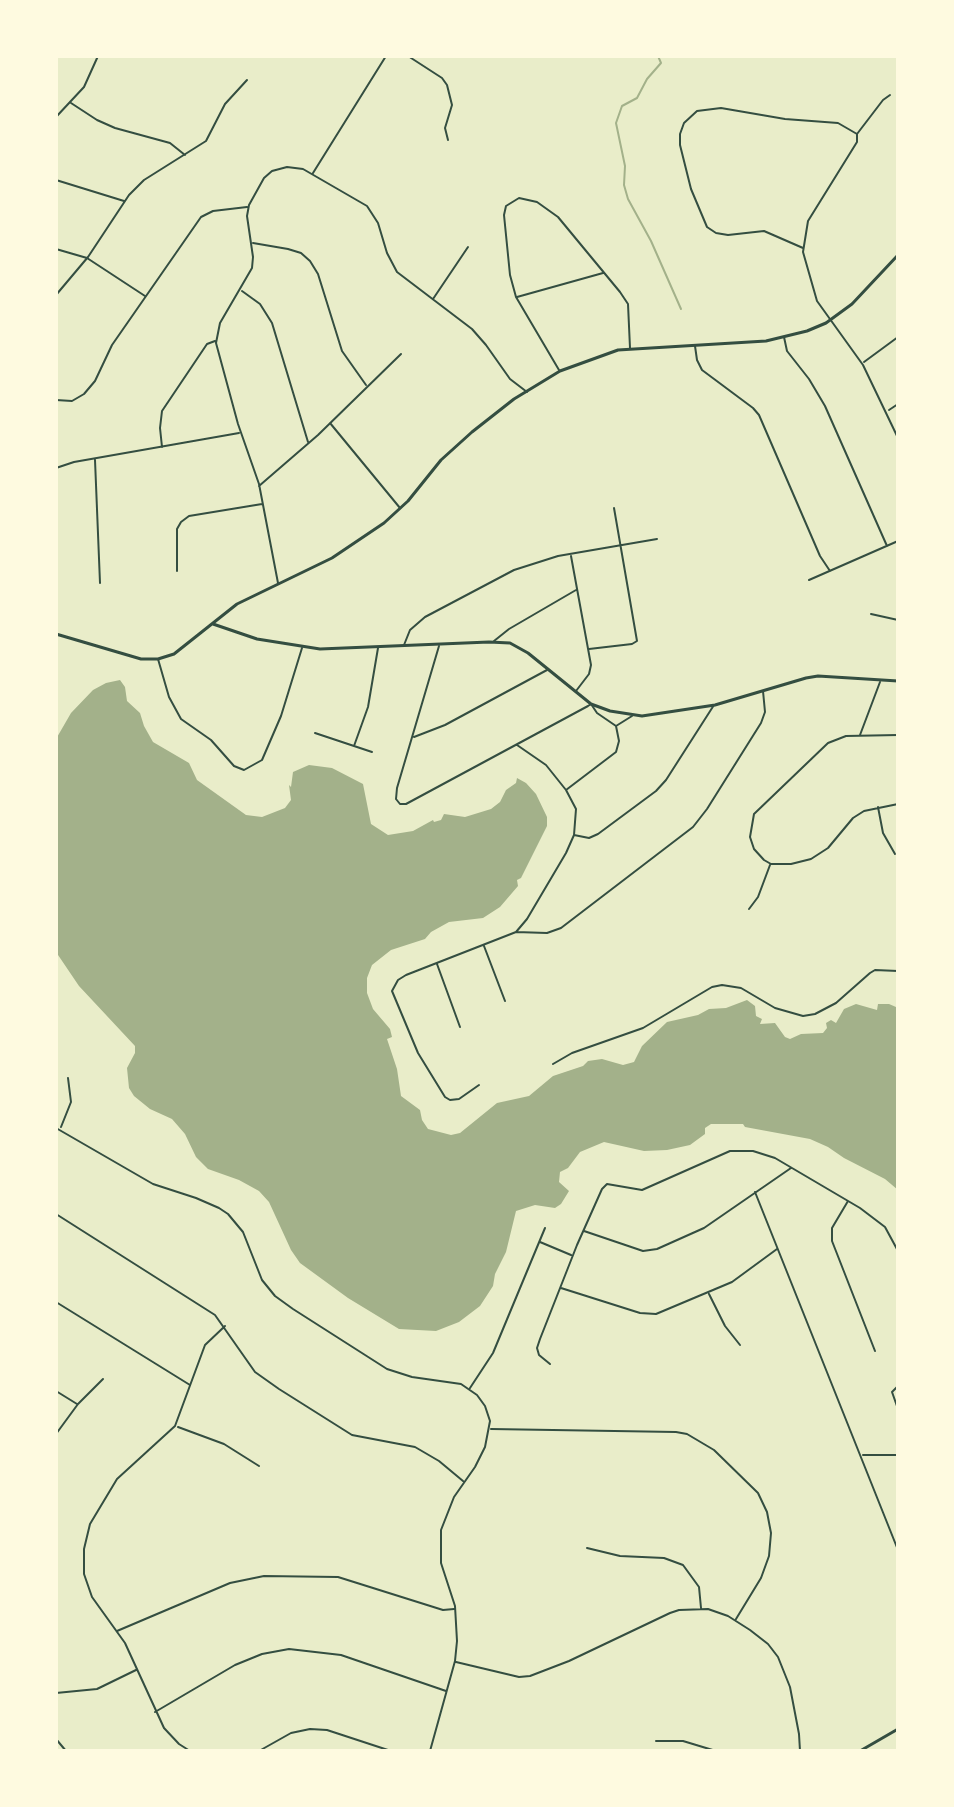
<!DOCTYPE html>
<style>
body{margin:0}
#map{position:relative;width:954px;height:1807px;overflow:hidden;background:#e9edc9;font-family:"Source Sans 3",sans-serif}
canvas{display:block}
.frame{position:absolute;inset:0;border:58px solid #fefae0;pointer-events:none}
</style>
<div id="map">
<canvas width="954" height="1807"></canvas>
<div class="frame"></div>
</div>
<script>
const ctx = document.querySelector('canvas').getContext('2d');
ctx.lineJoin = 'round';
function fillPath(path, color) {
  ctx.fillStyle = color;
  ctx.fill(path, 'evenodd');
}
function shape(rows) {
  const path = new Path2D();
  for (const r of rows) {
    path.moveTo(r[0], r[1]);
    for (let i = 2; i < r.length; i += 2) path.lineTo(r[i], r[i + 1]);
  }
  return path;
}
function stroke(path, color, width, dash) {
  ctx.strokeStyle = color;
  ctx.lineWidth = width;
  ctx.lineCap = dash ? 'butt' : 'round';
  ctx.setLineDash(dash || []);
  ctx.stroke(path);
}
fillPath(shape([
 [120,680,125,687,127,701,140,713,144,726,153,742,189,763,197,780,246,815,262,817,285,808,291,800,289,785,291,787,293,772,309,765,332,768,363,784,371,824,388,835,413,831,433,820,434,822,441,820,444,814,465,817,491,809,500,802,506,790,516,783,517,778,526,783,536,794,547,817,547,826,521,878,517,880,518,886,500,907,483,918,449,922,431,932,425,939,391,950,372,965,367,978,367,993,373,1009,390,1029,392,1037,387,1039,397,1069,401,1096,420,1110,422,1120,428,1129,451,1135,460,1133,497,1103,529,1096,553,1076,583,1066,588,1061,602,1059,623,1065,634,1062,642,1046,667,1022,698,1015,709,1009,726,1008,747,1000,755,1006,756,1016,762,1019,760,1024,775,1023,785,1037,790,1039,801,1034,823,1033,827,1028,826,1023,831,1020,836,1023,844,1009,856,1004,877,1010,878,1004,889,1004,896,1007,898,1013,898,1190,885,1179,844,1158,828,1147,810,1139,745,1127,743,1124,711,1124,705,1128,705,1134,690,1145,667,1150,644,1151,604,1142,580,1152,568,1168,560,1172,559,1182,569,1191,561,1204,555,1208,535,1205,516,1211,506,1252,495,1274,493,1286,480,1306,459,1322,436,1331,399,1329,348,1298,300,1263,291,1250,269,1202,259,1191,239,1180,208,1169,196,1157,185,1134,172,1119,150,1109,134,1096,129,1088,127,1068,135,1053,135,1046,79,986,56,952,56,739,71,713,93,690,106,683]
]), '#a3b18a');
stroke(shape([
 [658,56,661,63,647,79,637,98,622,106,616,123,625,166,624,185,628,199,651,241,681,309]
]), '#a3b18a', 2);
stroke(shape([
 [408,56,442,78,447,85,452,105,445,128,448,140],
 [890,95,883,100,857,134,857,142,808,221,803,252,817,301,863,365,898,438],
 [71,103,97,120,115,128,170,143,185,155],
 [56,117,84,87,98,56],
 [313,173,386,56],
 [56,180,124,201],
 [253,243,288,249,301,253,310,261,318,274,342,351,366,385],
 [803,248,764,231,728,235,716,233,707,227,691,189,680,145,680,134,684,123,697,111,721,108,785,119,838,123,857,134],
 [56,249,87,258,145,296],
 [242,291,260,304,272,323,308,442],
 [56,295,88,257,129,195,144,180,206,141,225,104,247,80],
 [517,297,603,273],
 [433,299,468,247],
 [784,337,787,351,809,379,825,406,887,546],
 [695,346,697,360,702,370,753,408,759,415,820,556,830,571],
 [864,362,898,337],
 [559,370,516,297,510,275,504,215,506,206,519,198,537,202,558,217,620,292,628,304,630,348],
 [56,400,72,401,84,394,95,381,112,345,201,217,213,211,247,207],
 [889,410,898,404],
 [330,423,400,508],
 [162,447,160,428,162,411,207,344,215,341],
 [95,460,100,583],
 [56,468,74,462,239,433],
 [259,486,318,435,401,354],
 [571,556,591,665,589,674,576,691],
 [177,571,177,529,181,522,189,516,262,504],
 [809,580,898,541],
 [278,583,259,484,238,424,216,343,220,323,252,268,253,257,247,216,249,205,264,178,272,171,287,167,303,169,367,206,378,223,387,253,397,272,472,329,486,345,510,379,527,392],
 [871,614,898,620],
 [494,641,509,629,576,590],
 [404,645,410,630,425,617,514,570,558,556,657,539],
 [439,646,397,788,396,799,400,804,406,804,588,706,591,704,597,713,616,726],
 [589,649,632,644,637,641,614,508],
 [158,659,169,697,181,719,211,740,234,766,244,770,262,760,281,716,302,648],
 [315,733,372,752],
 [860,735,880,682],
 [898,735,846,736,828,743,754,814,750,837,754,849,764,860,771,864,791,864,811,859,828,848,853,818,864,811,898,804],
 [414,737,445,725,547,670],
 [354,746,368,707,378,648],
 [566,790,616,752,619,741,616,726,632,716],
 [878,807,883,833,895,854],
 [574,835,589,838,598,834,656,791,666,780,714,705],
 [749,909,758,897,770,865],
 [516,932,547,933,561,928,693,827,707,809,761,723,765,712,763,691],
 [484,946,505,1001],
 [437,964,460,1027],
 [553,1064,572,1053,643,1028,712,987,722,985,741,988,775,1008,803,1016,815,1014,836,1003,870,973,875,970,898,971],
 [479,1085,459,1099,450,1100,445,1097,418,1053,392,991,398,980,406,975,516,932,527,919,566,853,574,835,576,809,566,790,546,765,517,745],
 [61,1127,71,1102,68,1078],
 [56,1128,153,1184,196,1198,219,1208,228,1214,243,1232,262,1280,275,1296,293,1309,387,1369,412,1377,461,1384,477,1395,485,1406,490,1421,485,1447,475,1467,454,1497,441,1530,441,1563,455,1606,457,1641,455,1661,430,1751],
 [755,1192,898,1550],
 [848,1201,832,1228,832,1241,875,1351],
 [56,1214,215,1315,255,1372,279,1389,352,1435,415,1447,439,1461,463,1481],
 [584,1231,643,1251,657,1249,704,1228,791,1168],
 [540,1242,571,1255],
 [561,1288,640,1313,656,1314,732,1282,777,1249],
 [709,1294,725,1326,740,1345],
 [56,1302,190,1385],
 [550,1364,539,1355,537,1348,540,1339,577,1245,602,1189,607,1184,642,1190,730,1151,753,1151,775,1158,860,1208,885,1227,898,1251],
 [898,1386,892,1392,898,1409],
 [470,1388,493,1353,545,1228],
 [56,1391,77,1404],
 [178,1427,224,1444,259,1466],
 [491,1429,676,1432,687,1434,714,1450,758,1493,767,1512,771,1533,769,1556,761,1578,736,1619],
 [56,1434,78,1404,103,1379],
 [863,1455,898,1455],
 [587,1548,620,1556,664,1558,683,1565,699,1587,701,1608],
 [117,1631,230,1583,264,1576,338,1577,443,1610,454,1609],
 [456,1662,519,1677,530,1676,569,1661,670,1613,679,1610,708,1609,728,1616,750,1630,768,1644,778,1657,790,1687,799,1734,800,1751],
 [56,1693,97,1689,136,1670],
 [155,1712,235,1665,262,1654,289,1649,341,1655,446,1691],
 [56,1739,66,1751],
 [656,1741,683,1741,716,1751],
 [190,1751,179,1744,164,1728,125,1643,92,1597,84,1574,84,1549,90,1524,117,1479,175,1426,205,1345,225,1326],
 [259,1751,291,1733,310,1729,327,1730,391,1751]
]), '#344e41', 2);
stroke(shape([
 [213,624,257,639,320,649,489,642,510,643,528,653,591,704,610,711,642,716,715,705,806,678,818,676,898,681],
 [56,634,141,659,158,659,174,654,237,604,332,558,384,523,408,501,441,460,472,432,514,399,560,371,618,350,766,341,807,331,826,323,852,304,898,255],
 [860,1751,898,1729]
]), '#344e41', 3);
</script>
